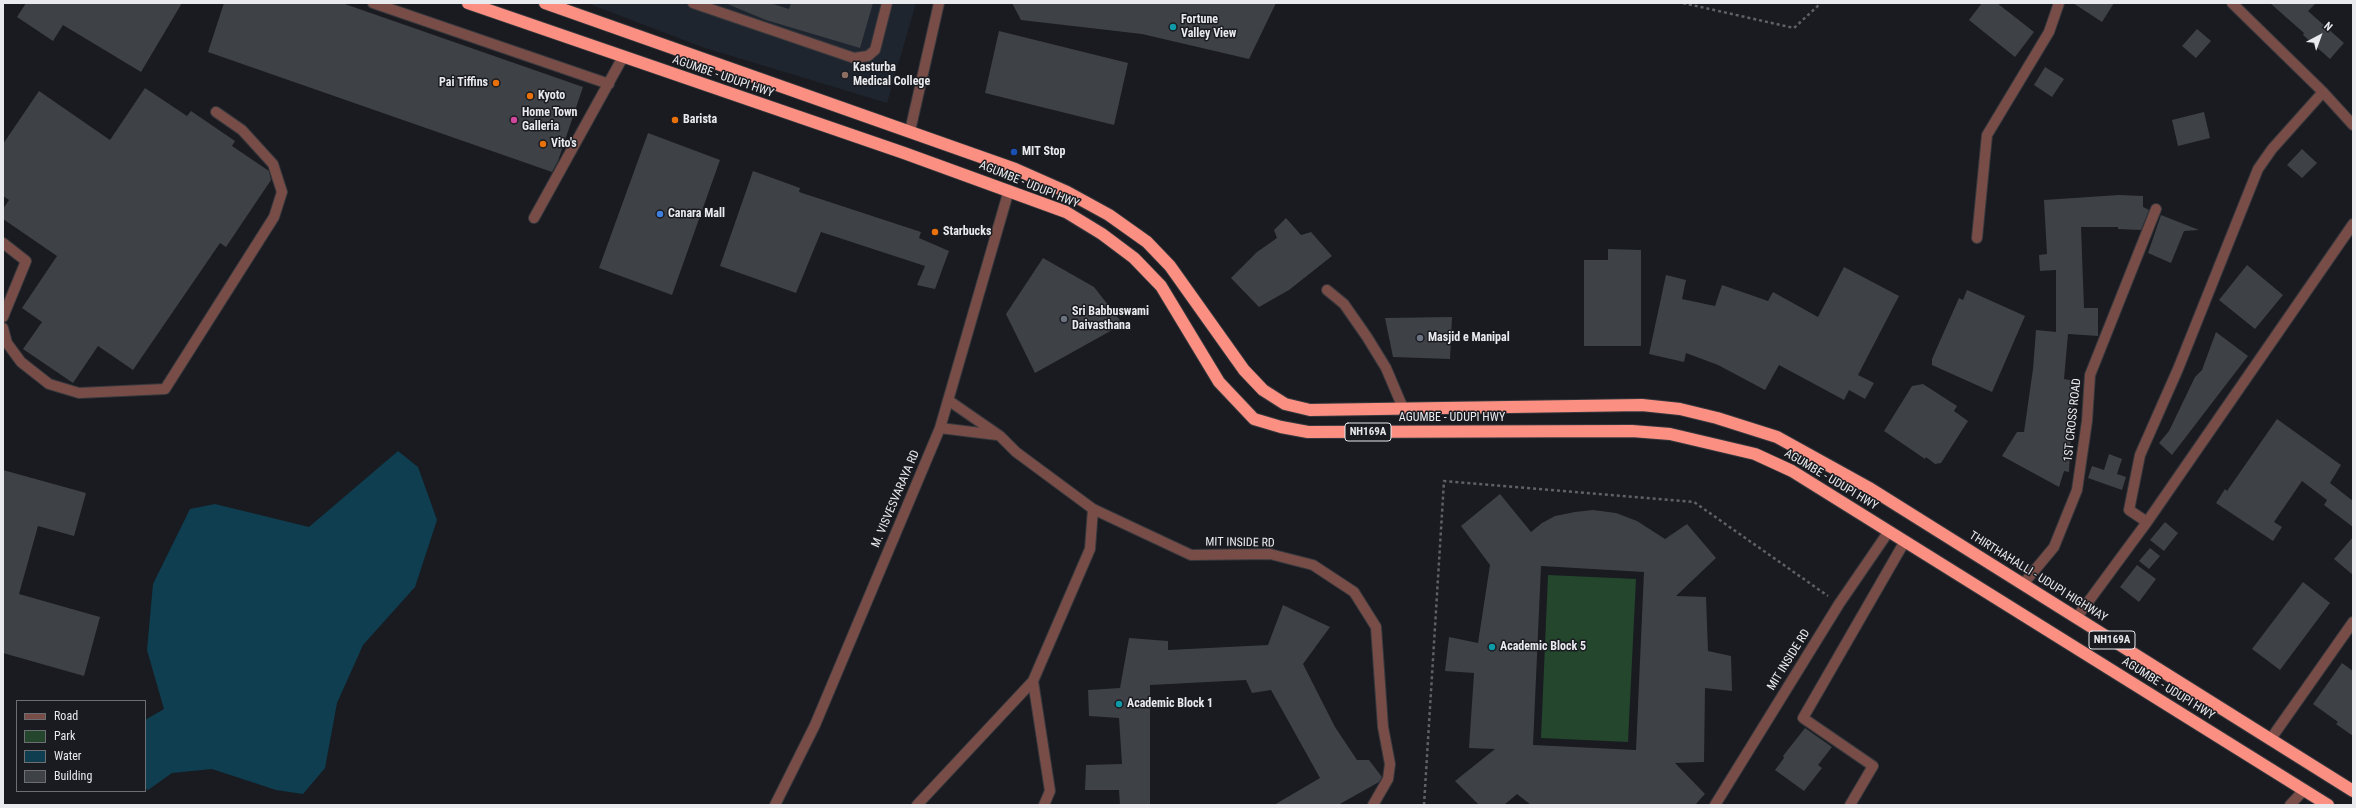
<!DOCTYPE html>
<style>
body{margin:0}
#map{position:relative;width:2356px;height:808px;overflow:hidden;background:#191b20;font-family:"Roboto Condensed",sans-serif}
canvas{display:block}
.frame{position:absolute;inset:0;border:4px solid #e8eaed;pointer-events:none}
.legend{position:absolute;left:16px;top:700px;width:130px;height:92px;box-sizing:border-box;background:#191b20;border:1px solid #6c6e72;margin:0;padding:5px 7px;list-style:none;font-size:12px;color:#e8eaed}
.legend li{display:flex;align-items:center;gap:8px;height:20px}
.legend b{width:20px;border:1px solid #6c6e72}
.north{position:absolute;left:2300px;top:16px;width:40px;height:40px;-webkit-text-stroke:3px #191b20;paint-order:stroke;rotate:41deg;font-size:11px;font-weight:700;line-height:16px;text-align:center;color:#e8eaed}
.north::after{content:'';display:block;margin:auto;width:14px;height:18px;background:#e8eaed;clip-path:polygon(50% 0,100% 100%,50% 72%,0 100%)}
</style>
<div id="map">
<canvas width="2356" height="808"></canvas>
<div class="frame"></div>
<ul class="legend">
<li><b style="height:5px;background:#784d47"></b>Road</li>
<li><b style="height:11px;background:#23462d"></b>Park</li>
<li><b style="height:11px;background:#0e3e4f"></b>Water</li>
<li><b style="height:11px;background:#3e4146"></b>Building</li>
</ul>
<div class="north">N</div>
</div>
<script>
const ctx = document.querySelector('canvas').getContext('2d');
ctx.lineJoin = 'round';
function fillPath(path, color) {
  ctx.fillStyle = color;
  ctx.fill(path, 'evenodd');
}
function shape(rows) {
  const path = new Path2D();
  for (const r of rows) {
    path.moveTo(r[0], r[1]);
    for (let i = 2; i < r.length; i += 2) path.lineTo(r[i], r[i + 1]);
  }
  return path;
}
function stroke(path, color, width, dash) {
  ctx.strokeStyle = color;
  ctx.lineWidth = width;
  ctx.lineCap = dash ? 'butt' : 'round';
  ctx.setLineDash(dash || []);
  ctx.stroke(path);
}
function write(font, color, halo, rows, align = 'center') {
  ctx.font = font + ' "Roboto Condensed",sans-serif';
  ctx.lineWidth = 3;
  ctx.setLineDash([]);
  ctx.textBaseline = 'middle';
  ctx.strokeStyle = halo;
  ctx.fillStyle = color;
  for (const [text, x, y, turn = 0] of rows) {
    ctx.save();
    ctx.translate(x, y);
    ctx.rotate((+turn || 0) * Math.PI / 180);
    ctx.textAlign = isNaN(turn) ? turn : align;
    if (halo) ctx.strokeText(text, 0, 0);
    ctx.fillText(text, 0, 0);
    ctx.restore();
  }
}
fillPath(shape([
 [587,3,916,3,887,103,702,47]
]), '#1f252e');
fillPath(shape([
 [1548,575,1636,579,1628,742,1541,738]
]), '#23462d');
fillPath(shape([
 [398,451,418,467,437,520,415,587,363,645,337,703,325,768,303,794,276,790,212,769,172,773,148,790,145,788,145,720,164,709,147,650,153,584,190,509,215,504,309,527]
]), '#0e3e4f');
fillPath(shape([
 [26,3,182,3,141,72,63,25,53,41,17,17],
 [224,3,342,3,583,87,558,161,552,172,208,52],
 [725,3,770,3,789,9,791,3,873,3,860,48,766,20],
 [1012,3,1276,3,1249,59,1142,34,1021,20],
 [1982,3,1997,3,2034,32,2015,57,1969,20],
 [2073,3,2114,3,2102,22],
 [2270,3,2316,3,2308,11,2344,43,2330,59,2303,35,2304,33],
 [2197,29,2211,41,2196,58,2182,46],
 [999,31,1128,63,1114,125,985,93],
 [2045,67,2064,79,2052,97,2034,85],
 [145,88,187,116,191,111,235,141,232,146,269,171,271,180,226,247,220,243,133,370,98,346,73,383,23,349,42,322,22,308,57,256,3,219,3,209,9,200,3,196,3,144,39,91,110,140],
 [2204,112,2210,138,2178,146,2172,120],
 [648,133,720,160,672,295,599,268],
 [2302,149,2317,163,2302,178,2287,165],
 [753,171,800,188,799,192,921,232,919,238,949,251,935,289,917,285,925,266,821,232,796,293,720,266],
 [2119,195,2143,196,2143,207,2149,210,2141,230,2118,229,2118,227,2081,227,2084,308,2098,308,2098,336,2068,334,2064,379,2074,381,2069,472,2064,471,2059,487,2002,456,2017,432,2024,432,2033,369,2036,330,2056,332,2056,270,2040,271,2039,255,2047,254,2044,200],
 [2161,215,2199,230,2184,231,2171,263,2148,253],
 [1286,218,1301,235,1311,232,1332,256,1289,290,1259,307,1231,278,1257,252,1277,238,1274,230],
 [1608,249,1641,250,1641,346,1584,346,1584,260,1608,260],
 [1043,258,1094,287,1123,324,1035,373,1006,314],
 [2247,265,2283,295,2255,329,2219,300],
 [1844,267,1899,296,1858,375,1874,383,1865,399,1849,390,1844,400,1779,365,1765,390,1718,365,1686,353,1684,362,1649,354,1666,275,1686,280,1682,299,1715,306,1722,285,1768,301,1773,292,1818,317],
 [1967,290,2025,316,1992,392,1932,365,1932,359,1959,298,1963,300],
 [1452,317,1450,359,1393,357,1385,318],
 [2216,332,2248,356,2172,455,2159,443,2169,431,2195,377,2202,370],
 [1923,384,1957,406,1954,411,1968,421,1941,463,1935,464,1926,457,1925,459,1884,431,1912,386],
 [2277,419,2341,465,2330,483,2353,501,2353,527,2324,505,2327,500,2302,481,2274,522,2282,527,2273,541,2216,503,2225,489,2227,491],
 [2109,454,2122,459,2117,474,2126,477,2122,490,2088,478,2092,466,2104,470],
 [3,470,86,493,74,536,38,526,19,594,100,617,84,676,3,653],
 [1500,494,1531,532,1542,523,1555,516,1575,512,1593,510,1616,513,1637,521,1665,539,1687,524,1716,558,1676,596,1706,597,1708,651,1731,656,1732,691,1705,688,1704,762,1675,763,1705,794,1695,805,1531,805,1517,794,1504,805,1479,805,1455,781,1495,749,1469,748,1474,673,1445,671,1449,637,1478,643,1490,565,1461,526],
 [1541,566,1644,572,1636,750,1533,745],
 [2165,522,2178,533,2164,551,2150,540],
 [2353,537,2353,575,2334,559],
 [2150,548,2160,556,2149,569,2139,561],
 [2137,565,2156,579,2139,602,2120,587],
 [2303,582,2330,603,2280,670,2252,649],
 [1283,605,1330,627,1303,664,1335,727,1357,760,1369,760,1382,777,1379,782,1338,805,1274,805,1320,778,1271,690,1252,693,1246,680,1150,685,1150,805,1120,805,1119,790,1085,790,1086,765,1122,764,1119,718,1089,716,1088,690,1120,688,1129,638,1168,641,1168,650,1268,645],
 [2342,663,2353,671,2353,736,2336,724,2338,722,2313,704],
 [1805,728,1832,747,1818,765,1822,768,1804,791,1775,770,1784,758,1783,756]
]), '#3e4146');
const minor = shape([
 [373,3,609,84],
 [693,3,854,58,868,56,875,50,887,3],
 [2232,3,2323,92,2353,125],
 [910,131,939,3],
 [534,218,623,57],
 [1977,238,1987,135,2049,32,2059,3],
 [3,243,26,261,3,317],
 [1327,290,1344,304,1367,337,1386,368,1403,408],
 [3,328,7,343,21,362,49,384,79,393,165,389,274,217,282,192,273,164,242,130,216,112],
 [948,400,1000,436,1016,452,1093,509,1191,555,1270,554,1313,565,1354,592,1376,627,1383,727,1390,764,1388,779,1373,805],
 [940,428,997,435],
 [2147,522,2129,510,2140,455,2178,369,2258,169,2272,149,2323,92],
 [2024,583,2054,547,2077,490,2087,421,2090,375,2156,209],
 [2077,617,2147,522,2353,224],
 [1033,681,1050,791,1044,805],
 [2270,740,2353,622],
 [775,805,815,725,940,428,1009,190],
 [917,805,1033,681,1090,549,1093,509],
 [1715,805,1839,604,1889,531],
 [1850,805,1873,766,1803,718,1905,541],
 [2290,805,2304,790]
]);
const highway = shape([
 [468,3,904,153,1066,212,1102,234,1134,258,1161,286,1219,382,1254,419,1281,427,1308,432,1632,431,1670,434,1755,454,1792,471,2328,805],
 [545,3,1015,169,1067,192,1109,215,1147,242,1170,266,1244,370,1263,390,1285,404,1310,410,1642,405,1680,409,1717,418,1777,437,1871,489,2353,791]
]);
stroke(minor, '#36383d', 12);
stroke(highway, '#36383d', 14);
stroke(shape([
 [1683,3,1794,28,1821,3],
 [1424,805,1444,481,1694,502,1828,596]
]), '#5f6165', 2.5, [3, 3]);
stroke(minor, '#784d47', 10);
stroke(highway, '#fb9082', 12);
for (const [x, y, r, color] of [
 [1173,27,4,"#0f9aa8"],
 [845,75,4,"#8d6e63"],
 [496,83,4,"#e8710a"],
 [530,96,4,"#e8710a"],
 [514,120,4,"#d1479c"],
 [675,120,4,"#e8710a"],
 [543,144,4,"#e8710a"],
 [1014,152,4,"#1a4fb4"],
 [660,214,4,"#3f7fe0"],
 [935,232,4,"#e8710a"],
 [1064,319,4,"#6b7280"],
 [1420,338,4,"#6b7280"],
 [1492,647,4,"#0f9aa8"],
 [1119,704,4,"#0f9aa8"]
]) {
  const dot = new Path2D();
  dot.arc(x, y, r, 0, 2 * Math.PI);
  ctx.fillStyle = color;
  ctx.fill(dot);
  stroke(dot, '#191b20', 1.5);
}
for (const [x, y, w] of [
 [1368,432,46],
 [2112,640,46]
]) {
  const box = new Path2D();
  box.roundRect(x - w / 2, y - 9, w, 18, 3);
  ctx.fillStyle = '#191b20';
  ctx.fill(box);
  stroke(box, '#e8eaed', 1);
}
write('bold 11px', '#e8eaed', null, [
 ["NH169A",1368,432],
 ["NH169A",2112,640]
]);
write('bold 12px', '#e8eaed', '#191b20', [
 ["Fortune",1181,20],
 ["Valley View",1181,34],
 ["Kasturba",853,68],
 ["Medical College",853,82],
 ["Pai Tiffins",488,83,"right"],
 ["Kyoto",538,96],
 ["Home Town",522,113],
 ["Galleria",522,127],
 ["Barista",683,120],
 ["Vito's",551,144],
 ["MIT Stop",1022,152],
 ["Canara Mall",668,214],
 ["Starbucks",943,232],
 ["Sri Babbuswami",1072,312],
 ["Daivasthana",1072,326],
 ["Masjid e Manipal",1428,338],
 ["Academic Block 5",1500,647],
 ["Academic Block 1",1127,704]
], 'left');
write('12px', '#e8eaed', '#191b20', [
 ["AGUMBE - UDUPI HWY",723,77,19],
 ["AGUMBE - UDUPI HWY",1029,185,22],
 ["AGUMBE - UDUPI HWY",1452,418],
 ["1ST CROSS ROAD",2073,420,-84],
 ["AGUMBE - UDUPI HWY",1831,480,31],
 ["M. VISVESVARAYA RD",896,499,-67],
 ["MIT INSIDE RD",1240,543,1],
 ["THIRTHAHALLI - UDUPI HIGHWAY",2038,577,32],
 ["MIT INSIDE RD",1789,660,-58],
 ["AGUMBE - UDUPI HWY",2168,689,32]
]);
</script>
